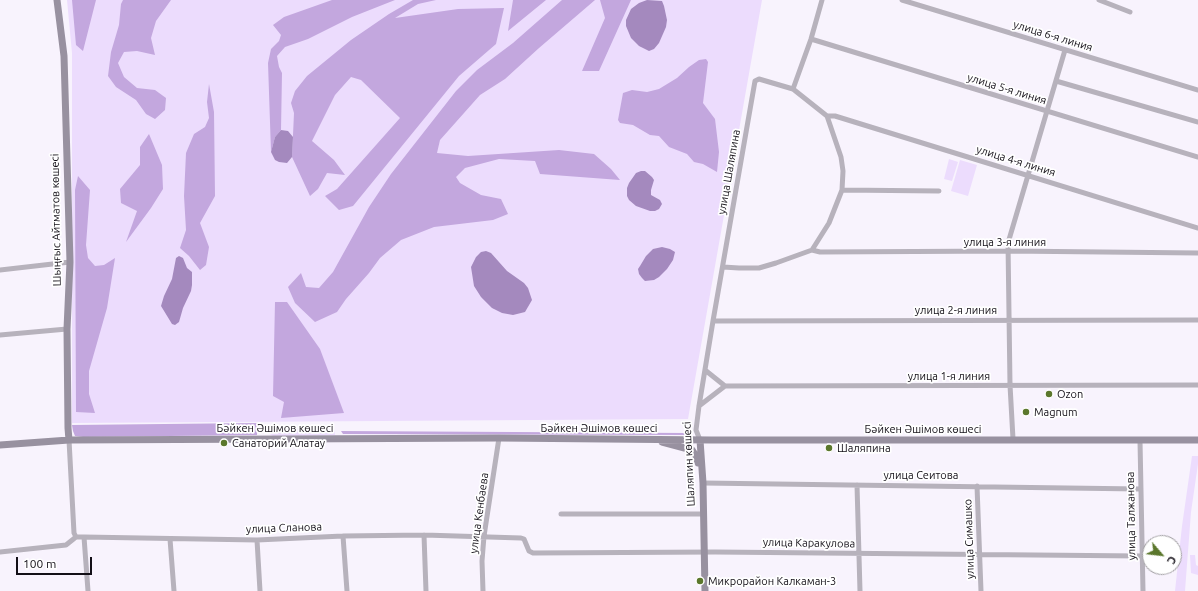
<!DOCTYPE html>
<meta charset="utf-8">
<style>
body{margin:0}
#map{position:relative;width:1198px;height:591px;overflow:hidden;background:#f8f3fd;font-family:Ubuntu,sans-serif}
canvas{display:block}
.north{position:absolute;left:1142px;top:535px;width:40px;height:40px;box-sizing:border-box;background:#fff;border:1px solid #a19fa2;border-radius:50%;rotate:118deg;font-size:11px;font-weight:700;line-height:16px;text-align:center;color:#130f17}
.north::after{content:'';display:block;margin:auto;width:14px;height:18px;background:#5b772c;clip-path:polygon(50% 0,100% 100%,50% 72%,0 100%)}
.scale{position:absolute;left:16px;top:557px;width:76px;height:18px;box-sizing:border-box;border:2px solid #130f17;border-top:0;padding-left:5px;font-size:12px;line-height:14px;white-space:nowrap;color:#130f17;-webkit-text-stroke:3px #fff;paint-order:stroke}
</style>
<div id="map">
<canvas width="1198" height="591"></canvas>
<div class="north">С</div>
<div class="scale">100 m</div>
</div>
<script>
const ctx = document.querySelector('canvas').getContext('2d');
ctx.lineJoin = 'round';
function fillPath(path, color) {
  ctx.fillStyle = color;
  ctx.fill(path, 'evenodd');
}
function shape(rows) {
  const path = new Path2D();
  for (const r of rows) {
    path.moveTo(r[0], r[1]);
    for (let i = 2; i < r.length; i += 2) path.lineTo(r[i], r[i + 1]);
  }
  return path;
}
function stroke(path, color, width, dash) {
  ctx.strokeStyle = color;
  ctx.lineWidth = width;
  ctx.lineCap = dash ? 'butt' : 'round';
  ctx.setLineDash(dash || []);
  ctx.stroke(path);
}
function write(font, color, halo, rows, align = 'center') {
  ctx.font = font + ' Ubuntu,sans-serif';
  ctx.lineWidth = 3.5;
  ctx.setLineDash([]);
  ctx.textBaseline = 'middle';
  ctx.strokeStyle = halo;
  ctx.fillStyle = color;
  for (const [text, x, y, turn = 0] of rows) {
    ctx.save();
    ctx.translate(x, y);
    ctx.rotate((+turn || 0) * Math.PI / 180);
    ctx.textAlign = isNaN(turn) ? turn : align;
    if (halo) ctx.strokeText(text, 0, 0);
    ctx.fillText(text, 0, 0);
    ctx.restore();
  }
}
fillPath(shape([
 [67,0,762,0,688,419,72,423,72,53],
 [949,159,958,162,952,181,944,179],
 [960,160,977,165,968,196,951,191],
 [268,429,334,429,335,435,273,436,268,433],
 [1192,456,1198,456,1198,464,1191,512,1185,591,1175,591,1182,526],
 [1190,555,1195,555,1196,565,1198,566,1198,575,1191,573]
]), '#ecdcfd');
fillPath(shape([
 [72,0,96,0,83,51,76,45],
 [123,0,171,0,156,21,151,38,155,55,137,51,124,52,118,63,124,77,137,88,155,90,166,98,165,110,155,119,146,114,136,100,116,87,108,76,111,52,119,25,121,4],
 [332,0,395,0,352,17,308,39,285,47,277,56,279,67,282,73,281,130,275,137,271,152,268,63,271,49,279,41,281,35,273,25,284,17],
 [413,0,436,0,418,4,395,18,458,9,504,8,496,44,459,76,353,206,339,210,325,196,337,189,400,118,361,80,351,77,335,95,312,141,334,160,345,175,327,173,318,189,310,196,292,157,294,113,291,103,295,91,307,76,351,40,389,14],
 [513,0,546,0,508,31],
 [562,0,595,0,539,48,505,79,480,95,440,140,437,153,468,156,559,150,594,154,611,169,620,180,540,174,535,161,499,159,465,168,456,177,460,183,481,195,501,199,508,214,493,220,434,227,401,240,380,258,369,273,346,299,337,312,315,322,295,303,288,287,301,273,306,287,319,288,333,272,369,207,391,174,456,91,477,70,513,43],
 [600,0,631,0,599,71,582,71,605,18],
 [706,59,708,62,703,103,715,119,719,152,717,172,703,164,694,162,687,154,669,147,659,136,650,135,633,125,620,123,618,120,623,93,632,90,647,92,659,89,677,78,689,67,699,60],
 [209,84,214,112,215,196,200,223,209,247,206,265,200,270,189,256,180,248,186,230,184,196,186,153,194,134,205,127,209,118,207,102],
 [149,134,162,165,163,189,151,208,126,242,137,211,121,203,120,189,140,165,140,147],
 [78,176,90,190,86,245,88,258,95,266,104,265,115,258,107,308,89,371,89,394,95,413,76,412,75,190],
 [275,302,287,302,320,349,344,413,281,418,284,402,273,396],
 [257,423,257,435,83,437,75,436,73,431,72,425],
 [341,431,686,433,686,435,343,434]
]), '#c3a7de');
fillPath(shape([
 [647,0,662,1,664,6,667,20,666,27,659,43,654,49,649,51,639,46,631,38,626,26,626,20,631,9,639,3],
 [281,130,288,131,293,137,292,157,287,163,279,162,275,160,271,152,275,137],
 [641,171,645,171,652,177,654,180,651,190,651,195,660,200,662,204,659,209,655,211,650,211,636,206,629,200,627,196,627,188,629,183,636,173],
 [662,247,670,249,675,252,673,260,667,269,659,277,654,280,645,281,642,278,639,274,638,269,640,266,646,256,653,249],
 [486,251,491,253,507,271,524,283,528,288,532,300,525,312,513,315,502,313,492,308,481,297,474,286,471,267,476,257,481,252],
 [179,256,183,258,187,268,192,272,192,285,191,291,183,308,179,322,175,325,172,324,161,306,164,296,172,279,176,258]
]), '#a489be');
stroke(shape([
 [902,0,1198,90],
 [1099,0,1130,12],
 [811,39,1198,157],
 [1056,81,1198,122],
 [793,89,811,39,822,0],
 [827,116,835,116,1198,228],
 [842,190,939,191],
 [812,250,820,252,1008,251,1198,253],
 [0,270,70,262],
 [713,321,1198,320],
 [0,335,67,329],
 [705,370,725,386,1198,385],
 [699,406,725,386],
 [1013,439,1010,385,1008,243,1065,50],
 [69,440,74,533,76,537,84,537,88,591],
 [700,440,696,430,699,406,713,321,755,81,759,79,793,89,827,116,841,157,843,171,842,190,829,223,812,250,776,263,759,268,739,268,723,267],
 [1140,441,1143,591],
 [703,483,1140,489],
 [857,485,860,591],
 [977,486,981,591],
 [561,514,703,514],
 [424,535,426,591],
 [343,536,347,591],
 [84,537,257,540,343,536,424,535,521,538,524,539,529,551,533,553,715,552,1141,556],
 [170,539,174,591],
 [257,540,260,591],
 [0,552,66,545,76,537],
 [483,591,482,561,484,536,499,438]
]), '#b7b2bc', 5);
stroke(shape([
 [57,0,64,56,70,262,67,329,68,428,69,440],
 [700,440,703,483,705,591],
 [662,442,692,450,696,456,698,463],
 [0,445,69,440,499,438,711,440,1198,440]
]), '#9891a0', 7);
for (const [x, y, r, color] of [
 [1049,394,4,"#5b772c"],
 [1026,412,4,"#5b772c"],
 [224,443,4,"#5b772c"],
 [829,448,4,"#5b772c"],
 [700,581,4,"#5b772c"]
]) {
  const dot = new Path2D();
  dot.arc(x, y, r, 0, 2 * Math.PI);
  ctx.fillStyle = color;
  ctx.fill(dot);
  stroke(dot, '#fff', 1.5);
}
write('11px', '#130f17', '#fff', [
 ["улица 6-я линия",1053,36,17],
 ["улица 5-я линия",1007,89,17],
 ["улица 4-я линия",1016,161,17],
 ["улица Шаляпина",729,172,-80],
 ["Шыңғыс Айтматов көшесі",56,220,-91],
 ["улица 3-я линия",1005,242],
 ["улица 2-я линия",956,310],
 ["улица 1-я линия",949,376],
 ["Бәйкен Әшімов көшесі",275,428],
 ["Бәйкен Әшімов көшесі",599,428],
 ["Бәйкен Әшімов көшесі",923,429],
 ["Шаляпин көшесі",689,464,-93],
 ["улица Сеитова",921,475],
 ["улица Кенбаева",479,513,-82],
 ["улица Талжанова",1131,516,-91],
 ["улица Сланова",284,528,-2],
 ["улица Симашко",969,539,-92],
 ["улица Каракулова",809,543,1]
]);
write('11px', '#130f17', '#fff', [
 ["Ozon",1057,394],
 ["Magnum",1034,412],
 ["Санаторий Алатау",232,443],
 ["Шаляпина",837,448],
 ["Микрорайон Калкаман-3",708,581]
], 'left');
</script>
